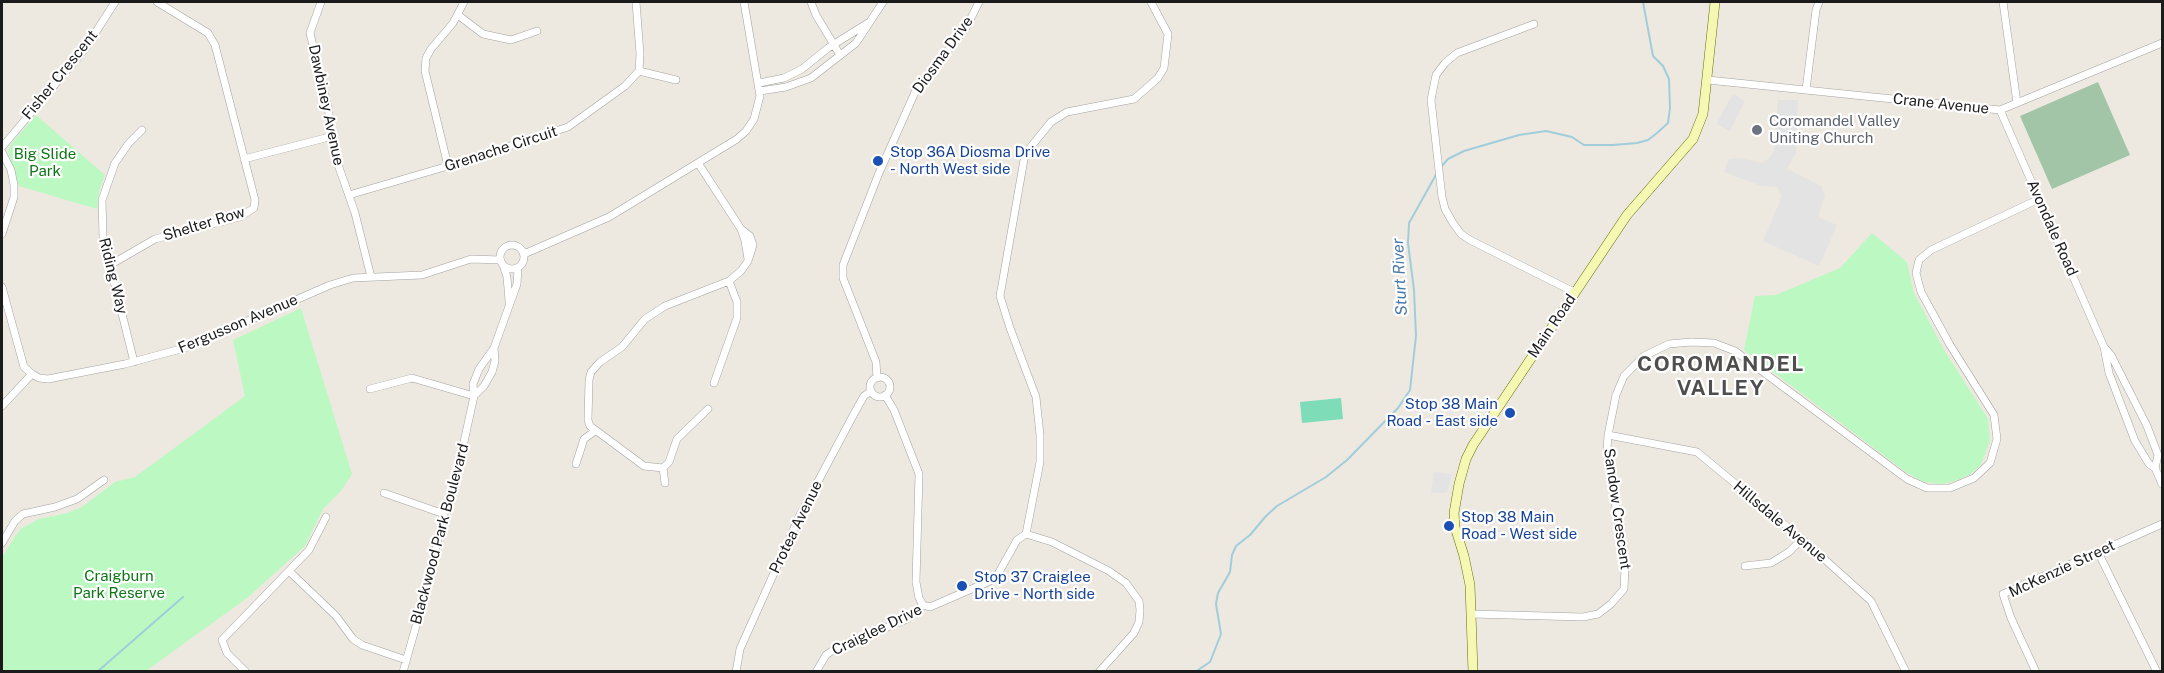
<!DOCTYPE html>
<style>
body{margin:0}
#map{position:relative;width:2164px;height:673px;overflow:hidden;background:#ede9e0;font-family:"Public Sans",sans-serif}
canvas{display:block}
.frame{position:absolute;inset:0;border:3px solid #1b1b1b;pointer-events:none}
</style>
<div id="map">
<canvas width="2164" height="673"></canvas>
<div class="frame"></div>
</div>
<script>
const ctx = document.querySelector('canvas').getContext('2d');
ctx.lineJoin = 'round';
function fillPath(path, color) {
  ctx.fillStyle = color;
  ctx.fill(path, 'evenodd');
}
function shape(rows) {
  const path = new Path2D();
  for (const r of rows) {
    if (r.length === 3) {
      path.moveTo(r[0] + r[2], r[1]);
      path.arc(r[0], r[1], r[2], 0, 2 * Math.PI);
      continue;
    }
    path.moveTo(r[0], r[1]);
    for (let i = 2; i < r.length; i += 2) path.lineTo(r[i], r[i + 1]);
  }
  return path;
}
function stroke(path, color, width, dash) {
  ctx.strokeStyle = color;
  ctx.lineWidth = width;
  ctx.lineCap = dash ? 'butt' : 'round';
  ctx.setLineDash(dash || []);
  ctx.stroke(path);
}
function write(font, color, halo, rows, align = 'center') {
  ctx.font = font + ' "Public Sans",sans-serif';
  ctx.lineWidth = 4.5;
  ctx.setLineDash([]);
  ctx.textBaseline = 'middle';
  ctx.strokeStyle = halo;
  ctx.fillStyle = color;
  for (const [text, x, y, turn = 0] of rows) {
    ctx.save();
    ctx.translate(x, y);
    ctx.rotate((+turn || 0) * Math.PI / 180);
    ctx.textAlign = isNaN(turn) ? turn : align;
    if (halo) ctx.strokeText(text, 0, 0);
    ctx.fillText(text, 0, 0);
    ctx.restore();
  }
}
fillPath(shape([
 [2098,82,2130,155,2052,189,2020,116]
]), '#a2c5a7');
fillPath(shape([
 [36,115,105,175,99,191,97,209,19,186,8,151,12,143],
 [1872,233,1907,262,1914,293,1943,348,1988,419,1990,440,1981,465,1969,475,1952,482,1942,484,1924,482,1907,473,1744,350,1755,296,1776,295,1840,268],
 [301,308,352,474,341,491,323,509,305,546,247,598,146,671,2,671,2,558,15,536,22,528,39,519,67,513,82,507,115,482,135,477,245,396,233,340]
]), '#bcf8c1');
fillPath(shape([
 [1341,398,1343,419,1302,423,1300,402]
]), '#7edcb8');
fillPath(shape([
 [1733,94,1745,101,1730,131,1716,124],
 [1778,100,1798,100,1796,153,1787,169,1821,186,1825,195,1818,217,1837,225,1819,266,1763,241,1782,196,1777,187,1761,186,1724,172,1729,159,1740,158,1762,163,1769,158,1774,151],
 [1434,472,1452,474,1447,493,1431,493]
]), '#e3e3e3');
stroke(shape([
 [1440,168,1448,159,1464,151,1519,135,1546,131,1572,137,1584,145,1613,145,1637,143,1648,140,1657,133,1668,123,1670,108,1669,79,1663,66,1653,56,1643,2],
 [97,672,183,597],
 [1195,672,1210,662,1221,634,1216,604,1218,593,1230,572,1232,555,1236,546,1250,535,1266,516,1277,506,1326,477,1347,460,1398,408,1410,390,1416,336,1414,290,1408,243,1409,223,1437,173]
]), '#a1cddb', 2);
const minor = shape([
 [321,2,310,33,313,46,328,107,335,156,355,213,371,277],
 [811,2,816,15,840,55],
 [2003,2,2017,103],
 [458,15,483,34,511,40,537,31],
 [1534,24,1457,53,1445,63,1436,75,1431,100,1442,197,1445,209,1453,223,1461,234,1470,240,1574,292],
 [639,71,676,80],
 [1708,80,2000,110,2162,43],
 [759,83,784,78,802,69,828,48,868,23],
 [1806,90,1816,10,1819,2],
 [760,91,786,87,811,78,856,43,883,2],
 [2000,110,2104,347,2111,355,2147,426,2158,455,2155,468],
 [2,147,85,49,115,2],
 [2,152,11,170,14,185,14,197,2,234],
 [244,159,333,136],
 [698,163,741,229,745,241,748,259],
 [448,166,425,71,426,58,431,49,453,23,464,2],
 [349,195,448,166,568,127,625,86,639,71,640,54,636,2],
 [512,257,12],
 [524,254,609,217,737,139,746,131,754,119,760,96,744,2],
 [110,265,155,239,240,217,254,208,255,200,215,45,208,33,157,2],
 [503,265,507,277,509,301],
 [2,287,24,367,32,374,39,378,48,379,125,364,188,347,330,285,353,278,422,275,471,259,500,260],
 [2104,347,2109,373,2135,441,2149,464,2155,468,2162,484],
 [134,362,103,237,102,200,115,163,129,143,142,130],
 [880,387,10],
 [877,378,876,362,843,278,843,265,879,173,916,90,966,28,979,2],
 [714,383,737,318,737,302,729,281],
 [370,389,412,378,474,396],
 [885,395,894,410,919,474,916,582,919,598,923,605],
 [474,396,484,386,492,372,495,361,494,348],
 [2,406,32,374],
 [708,409,677,439,669,462,663,468,644,466,590,426,588,420,589,380,591,372,600,362,622,347,645,319,665,306,729,281,741,271,748,261,753,245,750,236,741,229],
 [1608,435,1697,452,1802,539,1871,601,1906,672],
 [576,464,584,439,595,431],
 [663,468,665,483],
 [384,493,444,514],
 [1026,534,1040,462,1040,435,1036,397,1010,328,1000,296,1025,154,1051,122,1067,112,1134,99,1158,78,1164,68,1168,34,1151,2],
 [1026,534,1052,542,1109,571,1126,583,1139,601,1140,610,1139,622,1134,633,1099,672],
 [2,543,15,521,23,514,55,507,77,499,104,480],
 [2098,552,2157,672],
 [1745,566,1771,563,1789,552,1802,539],
 [289,571,336,616,353,639,362,645,406,660],
 [923,605,930,607,990,581,998,574,1017,540,1026,534],
 [1472,614,1583,617,1598,614,1611,604,1624,589,1625,567,1607,450,1608,435,1616,395,1624,376,1644,356,1669,344,1691,342,1714,343,1735,351,1907,479,1927,488,1950,488,1974,478,1990,463,1997,439,1994,415,1950,345,1921,292,1916,273,1919,260,1931,250,2039,199],
 [246,672,227,653,222,640,309,550,326,517],
 [403,672,425,594,444,514,457,474,474,396,473,384,479,369,494,348,517,284,518,268],
 [736,672,740,649,800,515,855,412,864,396,871,391],
 [816,672,826,655,836,648,907,619,923,605],
 [2036,672,2011,618,2003,594,2162,524]
]);
const secondary = shape([
 [1473,672,1470,585,1464,556,1455,527,1454,513,1459,484,1466,459,1473,445,1627,215,1693,139,1703,114,1715,2]
]);
stroke(minor, '#a2a2a2', 8);
stroke(secondary, '#636e06', 10);
stroke(minor, '#fff', 7);
stroke(secondary, '#f5f8b3', 9);
for (const [x, y, r, color] of [
 [1757,130,6,"#6b7280"],
 [878,161,6,"#1a4fb4"],
 [1510,413,6,"#1a4fb4"],
 [1449,526,6,"#1a4fb4"],
 [962,586,6,"#1a4fb4"]
]) {
  const dot = new Path2D();
  dot.arc(x, y, r, 0, 2 * Math.PI);
  ctx.fillStyle = color;
  ctx.fill(dot);
  stroke(dot, '#fff', 2);
}
write('15px', '#1b1b1b', '#fff', [
 ["Diosma Drive",943,55,-54],
 ["Fisher Crescent",60,75,-51],
 ["Crane Avenue",1941,104,6],
 ["Dawbiney Avenue",326,105,78],
 ["Grenache Circuit",501,149,-18],
 ["Shelter Row",204,224,-17],
 ["Avondale Road",2052,228,66],
 ["Riding Way",113,276,76],
 ["Fergusson Avenue",238,324,-23],
 ["Main Road",1552,326,-56],
 ["Sandow Crescent",1617,509,82],
 ["Hillsdale Avenue",1780,522,40],
 ["Protea Avenue",796,527,-64],
 ["Blackwood Park Boulevard",440,534,-75],
 ["McKenzie Street",2062,569,-25],
 ["Craiglee Drive",877,630,-26]
]);
write('15px', '#5b616d', '#fff', [
 ["Coromandel Valley",1769,121],
 ["Uniting Church",1769,138]
], 'left');
write('15px', '#164399', '#fff', [
 ["Stop 36A Diosma Drive",890,152],
 ["- North West side",890,169],
 ["Stop 38 Main",1498,404,"right"],
 ["Road - East side",1498,421,"right"],
 ["Stop 38 Main",1461,517],
 ["Road - West side",1461,534],
 ["Stop 37 Craiglee",974,577],
 ["Drive - North side",974,594]
], 'left');
write('15px', '#0c7615', '#fff', [
 ["Big Slide",45,154],
 ["Park",45,171],
 ["Craigburn",119,576],
 ["Park Reserve",119,593]
]);
write('italic 16px', '#4979a9', '#fff', [
 ["Sturt River",1400,277,-93]
]);
ctx.letterSpacing = '1.5px';
write('bold 21px', '#4e4e4e', '#fff', [
 ["COROMANDEL",1721,365],
 ["VALLEY",1721,389]
]);
ctx.letterSpacing = '0px';
</script>
